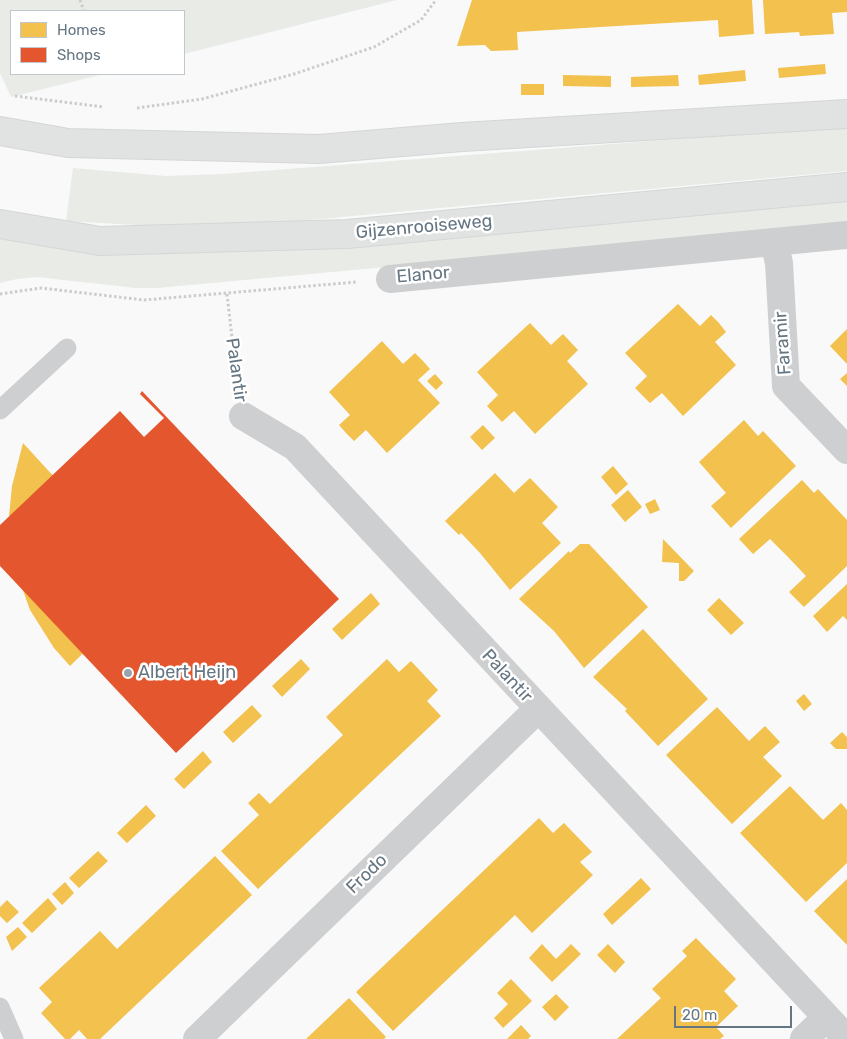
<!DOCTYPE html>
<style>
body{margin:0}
#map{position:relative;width:847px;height:1039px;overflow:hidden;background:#f9f9f9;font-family:Rubik,sans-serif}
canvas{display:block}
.legend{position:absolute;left:10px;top:10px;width:175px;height:65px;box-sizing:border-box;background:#fff;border:1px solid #c1c8cd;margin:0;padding:6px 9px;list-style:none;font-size:15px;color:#657683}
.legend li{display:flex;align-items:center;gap:10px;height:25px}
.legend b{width:25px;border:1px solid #c1c8cd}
.scale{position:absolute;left:674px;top:1006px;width:118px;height:22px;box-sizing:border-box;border:2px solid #657683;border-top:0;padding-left:6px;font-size:15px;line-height:18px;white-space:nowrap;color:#657683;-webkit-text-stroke:4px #fff;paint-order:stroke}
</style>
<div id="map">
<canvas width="847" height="1039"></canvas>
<ul class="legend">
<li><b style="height:14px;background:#f2c14e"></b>Homes</li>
<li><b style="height:14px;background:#e4572e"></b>Shops</li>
</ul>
<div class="scale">20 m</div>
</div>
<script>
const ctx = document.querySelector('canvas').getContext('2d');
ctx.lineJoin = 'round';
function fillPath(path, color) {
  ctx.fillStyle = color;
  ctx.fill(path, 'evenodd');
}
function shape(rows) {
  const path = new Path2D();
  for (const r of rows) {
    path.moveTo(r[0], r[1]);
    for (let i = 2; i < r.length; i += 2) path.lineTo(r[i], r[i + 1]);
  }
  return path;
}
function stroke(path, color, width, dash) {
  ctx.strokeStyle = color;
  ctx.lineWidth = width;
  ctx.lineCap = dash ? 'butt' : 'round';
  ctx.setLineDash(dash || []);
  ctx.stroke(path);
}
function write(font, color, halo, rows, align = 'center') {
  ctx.font = font + ' Rubik,sans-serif';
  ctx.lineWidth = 5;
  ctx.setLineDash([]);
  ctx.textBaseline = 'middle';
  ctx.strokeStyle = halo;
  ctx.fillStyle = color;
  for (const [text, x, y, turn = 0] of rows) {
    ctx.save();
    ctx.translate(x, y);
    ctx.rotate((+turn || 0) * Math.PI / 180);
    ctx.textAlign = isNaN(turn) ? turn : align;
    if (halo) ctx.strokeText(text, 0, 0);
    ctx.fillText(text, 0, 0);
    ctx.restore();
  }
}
fillPath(shape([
 [0,0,397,0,184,54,184,11,11,11,11,74,104,74,11,97,0,73],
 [847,123,847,171,254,225,188,228,66,221,73,168,166,176,223,174,703,137],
 [847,194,847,225,157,288,136,288,37,277,17,279,0,283,0,239,103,248]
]), '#e8ebe6');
fillPath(shape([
 [472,0,752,0,754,34,719,37,718,20,517,32,518,50,491,51,485,45,457,46],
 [763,0,847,0,847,12,832,13,834,34,800,36,799,32,765,34],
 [825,64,826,74,779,78,778,68],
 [745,70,746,81,699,85,698,75],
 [563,75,611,76,611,87,563,86],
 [678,75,679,86,631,87,631,77],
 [521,84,544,84,544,95,521,95],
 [678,304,700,326,711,315,719,323,726,332,715,342,736,365,683,416,662,393,650,403,635,388,647,376,625,353],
 [530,323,551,345,563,334,578,350,567,361,588,384,535,434,514,411,502,422,487,406,498,395,477,372],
 [847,329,847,364,830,346],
 [382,341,403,364,415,353,423,361,430,369,418,380,440,403,387,453,366,430,354,441,346,433,339,425,350,415,329,392],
 [847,373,847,386,840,379],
 [435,374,443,383,436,390,427,381],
 [744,420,758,436,763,431,796,466,731,528,711,506,726,493,699,462],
 [483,425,495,438,482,450,470,437],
 [23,443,102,529,108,523,127,545,121,551,153,585,70,666,54,648,30,610,15,568,9,516,12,486],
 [613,466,628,484,616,495,601,477],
 [495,473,514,493,530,478,558,507,542,523,561,543,510,590,480,553,461,533,459,535,445,521],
 [802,480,814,493,818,489,847,520,847,566,804,607,789,592,806,576,788,557,770,539,753,554,739,539],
 [628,490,642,507,625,522,611,505],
 [655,499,660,510,650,514,645,504],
 [663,539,694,571,684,581,679,581,679,563,662,562],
 [580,544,589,544,648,607,584,668,554,631,519,599,569,551,570,553],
 [847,584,847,620,843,616,827,632,813,616],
 [371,593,380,604,342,640,332,629],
 [719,598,744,623,731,635,707,610],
 [643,629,708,699,658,746,625,711,627,709,593,677],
 [301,659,310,669,282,697,272,686],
 [387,659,399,672,411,661,438,690,427,701,441,716,258,889,221,851,259,815,248,803,259,793,270,804,343,735,326,717],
 [804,694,812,704,804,711,796,701],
 [252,705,262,716,233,743,223,732],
 [717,707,749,741,765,726,780,742,763,757,782,776,732,824,666,755],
 [842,732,847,737,847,749,836,749,830,743],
 [203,751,212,762,184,789,174,779],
 [790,786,823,820,841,803,847,810,847,863,806,902,740,833],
 [146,805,156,816,127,843,117,833],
 [539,818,553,833,564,823,592,852,580,862,593,875,532,933,515,915,393,1031,356,992],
 [98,851,108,861,79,888,69,878],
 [215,856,252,895,100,1039,87,1039,79,1030,70,1039,65,1039,41,1013,52,1002,39,988,100,931,117,949],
 [641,878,651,889,612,925,603,914],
 [847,879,847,945,814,911],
 [65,882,74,893,62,905,52,894],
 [48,898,57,909,32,933,22,923],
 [7,900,19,912,7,923,0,916,0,907],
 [18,927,27,937,12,951,6,937],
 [696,938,736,979,724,991,738,1006,716,1027,724,1036,720,1039,617,1039,661,998,652,989,687,956,682,951],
 [542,944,556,959,571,944,581,954,552,982,529,958],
 [608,944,625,962,615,973,597,955],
 [511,979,532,1001,503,1028,494,1018,508,1004,497,993],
 [556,994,569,1007,555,1021,542,1007],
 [349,998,386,1037,384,1039,306,1039],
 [521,1025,531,1036,528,1039,507,1039]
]), '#f2c14e');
fillPath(shape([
 [142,391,339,599,176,753,0,566,0,525,120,411,144,437,164,418,140,394]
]), '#e4572e');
const secondary = shape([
 [0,131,68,143,319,149,462,137,847,114],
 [0,224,100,241,347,234,847,187]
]);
stroke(secondary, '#d5d6d7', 30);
stroke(shape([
 [80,0,84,11],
 [15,96,104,107],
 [137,108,202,99,294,74,374,47,421,20,436,0],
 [0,294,41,288,144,300,357,282],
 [227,294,237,382]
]), '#cbcccd', 3, [2.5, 2.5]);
stroke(shape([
 [0,410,67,348],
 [0,1007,14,1039]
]), '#cecfd0', 19);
stroke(shape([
 [774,242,779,263,786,386,847,450],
 [390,279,847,235],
 [243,416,295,447,847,1039],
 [197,1039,538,709],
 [804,1039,826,1018]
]), '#cecfd0', 28);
stroke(secondary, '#e1e2e2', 28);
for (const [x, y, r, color] of [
 [128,673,5,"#99a4ac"]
]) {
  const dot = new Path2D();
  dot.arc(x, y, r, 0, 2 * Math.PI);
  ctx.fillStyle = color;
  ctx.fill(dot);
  stroke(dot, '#fff', 2);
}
write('18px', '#657683', '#fff', [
 ["Gijzenrooiseweg",424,227,-5],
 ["Elanor",423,275,-5],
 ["Faramir",783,343,-94],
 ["Palantir",236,370,82],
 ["Palantir",507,676,47],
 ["Frodo",367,874,-44]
]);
write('18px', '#657683', '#fff', [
 ["Albert Heijn",138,673]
], 'left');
</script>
